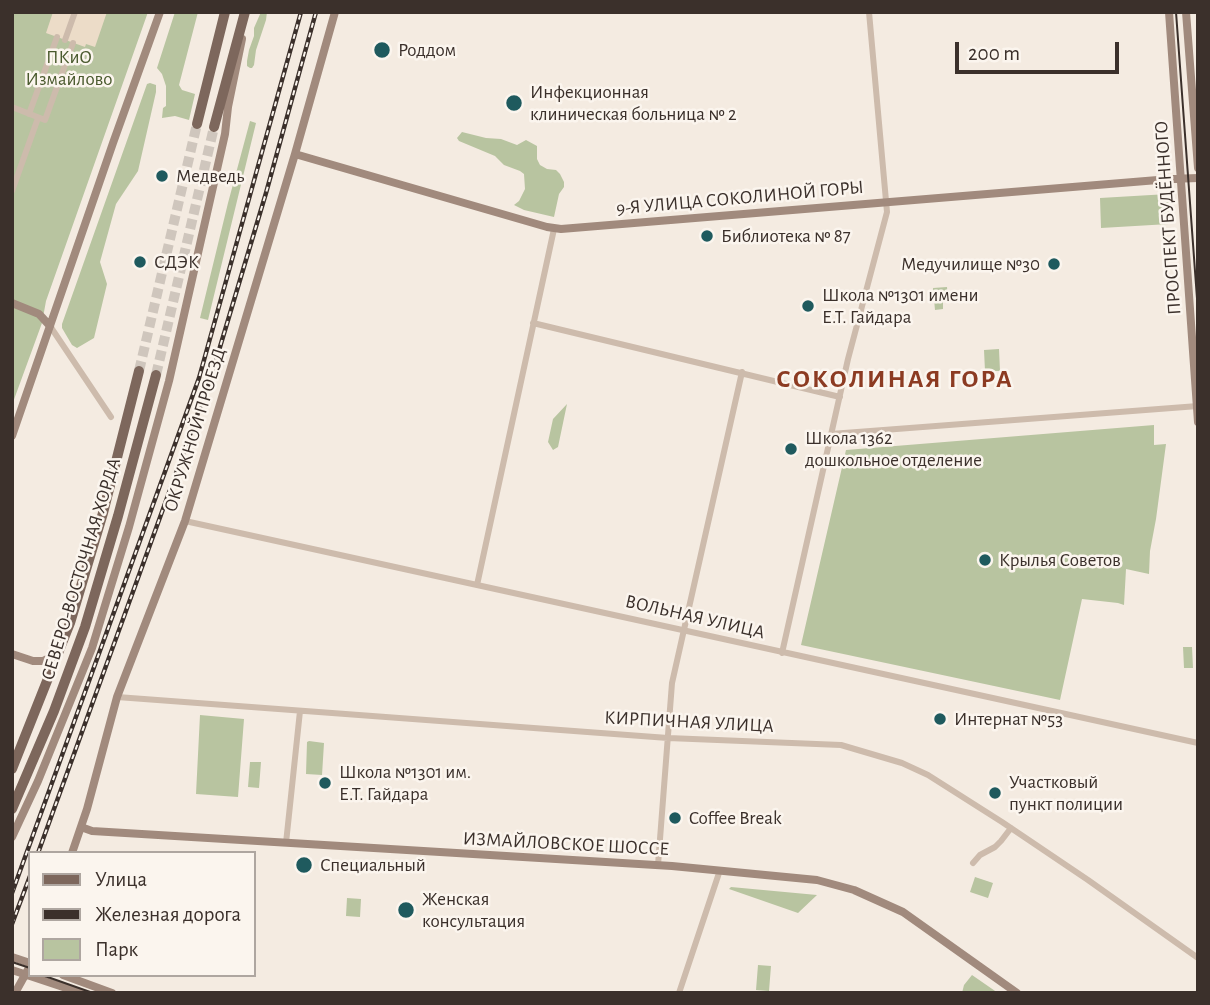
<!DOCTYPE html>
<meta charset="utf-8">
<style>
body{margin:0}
#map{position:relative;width:1210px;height:1005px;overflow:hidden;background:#f4ebe1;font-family:"Alegreya Sans",sans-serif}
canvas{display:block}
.frame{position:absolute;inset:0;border:14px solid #3b302b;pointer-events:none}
.legend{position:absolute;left:28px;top:851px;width:228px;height:126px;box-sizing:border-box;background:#fbf5ee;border:2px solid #aea6a0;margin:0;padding:9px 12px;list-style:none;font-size:21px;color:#3b302b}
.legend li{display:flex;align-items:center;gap:14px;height:35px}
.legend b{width:35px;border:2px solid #aea6a0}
.scale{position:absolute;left:955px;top:42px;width:164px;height:32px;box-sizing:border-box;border:4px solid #3b302b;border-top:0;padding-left:9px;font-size:21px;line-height:24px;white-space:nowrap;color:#3b302b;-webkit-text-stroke:5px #fbf5ee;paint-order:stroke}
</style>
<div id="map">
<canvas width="1210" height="1005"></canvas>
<div class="frame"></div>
<ul class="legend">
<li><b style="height:9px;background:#7d675c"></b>Улица</li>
<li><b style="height:9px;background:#3b302b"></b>Железная дорога</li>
<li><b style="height:19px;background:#b8c4a0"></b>Парк</li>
</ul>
<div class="scale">200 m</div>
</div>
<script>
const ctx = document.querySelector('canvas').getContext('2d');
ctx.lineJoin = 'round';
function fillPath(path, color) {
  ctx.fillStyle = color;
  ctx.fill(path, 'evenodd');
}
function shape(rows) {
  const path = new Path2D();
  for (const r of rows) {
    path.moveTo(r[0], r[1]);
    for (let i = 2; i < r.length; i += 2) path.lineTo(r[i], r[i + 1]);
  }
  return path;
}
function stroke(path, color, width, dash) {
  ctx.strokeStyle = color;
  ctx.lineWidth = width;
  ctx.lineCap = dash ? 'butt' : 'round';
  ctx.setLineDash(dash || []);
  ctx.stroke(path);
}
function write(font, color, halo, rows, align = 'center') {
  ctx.font = font + ' "Alegreya Sans",sans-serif';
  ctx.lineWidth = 5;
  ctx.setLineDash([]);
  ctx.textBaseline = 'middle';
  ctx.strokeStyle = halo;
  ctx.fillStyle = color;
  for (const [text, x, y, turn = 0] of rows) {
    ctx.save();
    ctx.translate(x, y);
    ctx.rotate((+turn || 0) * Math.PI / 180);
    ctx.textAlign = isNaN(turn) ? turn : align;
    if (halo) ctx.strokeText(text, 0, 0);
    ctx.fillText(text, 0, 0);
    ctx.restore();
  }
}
fillPath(shape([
 [12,12,148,12,46,301,42,323,12,405],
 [175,12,198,12,179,85,182,90,195,94,189,120,175,116,162,118,163,108,166,106,166,86,162,74,157,68],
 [261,12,267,12,266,20,256,50,254,65,252,68,250,68,247,66,247,61,249,50,254,36,254,28],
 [150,83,156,85,156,92,138,171,116,204,100,262,107,284,94,338,77,348,72,345,62,328,62,324,147,84],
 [250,121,256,123,208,320,200,318,228,203],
 [462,132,486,138,501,139,517,145,526,140,537,146,537,159,540,165,547,169,556,170,560,174,564,182,564,187,559,194,554,217,524,210,514,205,519,201,525,189,524,174,520,171,504,165,495,156,459,141,457,138],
 [1168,194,1169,224,1101,228,1100,198],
 [947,287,948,300,943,300,943,309,935,310,933,288],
 [999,349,1000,371,985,371,984,350],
 [567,404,558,447,553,450,548,442,553,419],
 [1154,425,1154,445,1166,444,1156,519,1150,551,1149,574,1126,569,1124,605,1118,603,1082,599,1060,700,801,645,846,450],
 [1183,647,1192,647,1193,668,1184,668],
 [200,715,244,719,238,797,196,794],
 [309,741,324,743,322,775,306,774,307,742],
 [250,762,261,762,259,788,248,787],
 [975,877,993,883,988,898,970,892],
 [731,887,817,895,798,913,729,889],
 [347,898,361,899,360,917,346,916],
 [758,965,771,966,769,991,756,990],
 [972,975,998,993,962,993,964,985]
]), '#b8c4a0');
fillPath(shape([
 [53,12,107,12,95,47,86,44,85,47,46,33]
]), '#ecdcc8');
stroke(shape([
 [139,371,197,124],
 [156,375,214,127]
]), '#cfc6bd', 10, [10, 5]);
stroke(shape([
 [65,40,75,12],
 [12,107,45,120,73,43],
 [29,114,57,37],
 [12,191,38,118],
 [533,323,840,397],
 [50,326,111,417],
 [831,434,1198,406],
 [185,521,1198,743],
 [477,585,554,229],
 [782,653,848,359,887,212,869,12],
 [117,697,668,738,841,745,902,763,928,775,1002,822,1088,880,1198,958],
 [286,843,300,711],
 [973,863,980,855,995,847,1001,841,1011,828],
 [658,865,672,683,742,372],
 [679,993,720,870]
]), '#cdbbac', 6);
stroke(shape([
 [1169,12,1198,422],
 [1186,12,1198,168],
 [295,154,547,227,561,229,1170,179,1198,178],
 [12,303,39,314,50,326],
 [12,436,113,143,160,12],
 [12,654,33,661,43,661,49,658,58,648],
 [81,827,92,831,672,866,817,880,854,890,903,912,1017,993],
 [12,837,38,781,92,648,129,527,169,381,225,134,228,107,242,39],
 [72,853,87,809,117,697,185,521,295,154,335,12],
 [12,957,30,963],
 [12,970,81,993],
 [63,975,112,993],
 [15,993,30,966]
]), '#a18a7d', 8);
stroke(shape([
 [197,124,225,12],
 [214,127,245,12],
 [12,769,70,623,103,513,139,371],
 [12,809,54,711,85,627,118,516,156,375]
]), '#7d675c', 10);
stroke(shape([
 [1176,12,1198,312],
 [12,962,30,968],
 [42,975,93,993]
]), '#3b302b', 2);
const rail = shape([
 [38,853,211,377,266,193,316,12],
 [12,893,199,378,301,12],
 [12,924,30,876]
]);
stroke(rail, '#3b302b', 4.5);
stroke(rail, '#fbf5ee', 2, [5]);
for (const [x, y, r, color] of [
 [382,50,9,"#1f5a5e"],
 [514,103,9,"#1f5a5e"],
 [162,176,7,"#1f5a5e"],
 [707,236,7,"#1f5a5e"],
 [140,262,7,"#1f5a5e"],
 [1054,264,7,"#1f5a5e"],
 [808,306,7,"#1f5a5e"],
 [791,449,7,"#1f5a5e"],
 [985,560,7,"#1f5a5e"],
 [940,719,7,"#1f5a5e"],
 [325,783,7,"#1f5a5e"],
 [995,793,7,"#1f5a5e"],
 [675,818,7,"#1f5a5e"],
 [304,865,9,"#1f5a5e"],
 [406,910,9,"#1f5a5e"]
]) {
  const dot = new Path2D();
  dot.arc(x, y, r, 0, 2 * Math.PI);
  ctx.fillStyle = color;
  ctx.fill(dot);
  stroke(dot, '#fbf5ee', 2.5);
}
write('19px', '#3b302b', '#fbf5ee', [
 ["Роддом",398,50],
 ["Инфекционная",530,92],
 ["клиническая больница № 2",530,114],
 ["Медведь",176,176],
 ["Библиотека № 87",721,236],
 ["СДЭК",154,262],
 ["Медучилище №30",1040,264,"right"],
 ["Школа №1301 имени",822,295],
 ["Е.Т. Гайдара",822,317],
 ["Школа 1362",805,438],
 ["дошкольное отделение",805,460],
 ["Крылья Советов",999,560],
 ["Интернат №53",954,719],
 ["Школа №1301 им.",339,772],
 ["Е.Т. Гайдара",339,794],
 ["Участковый",1009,782],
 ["пункт полиции",1009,804],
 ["Coffee Break",689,818],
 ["Специальный",320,865],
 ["Женская",422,899],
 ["консультация",422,921]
], 'left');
write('19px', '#4a5a2e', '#fbf5ee', [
 ["ПКиО",69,57],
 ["Измайлово",69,79]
]);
write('19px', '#3b302b', '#fbf5ee', [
 ["9-Я УЛИЦА СОКОЛИНОЙ ГОРЫ",740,198,-5],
 ["ПРОСПЕКТ БУДЁННОГО",1168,218,-94],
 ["ОКРУЖНОЙ ПРОЕЗД",195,430,-73],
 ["СЕВЕРО-ВОСТОЧНАЯ ХОРДА",81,569,-73],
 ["ВОЛЬНАЯ УЛИЦА",695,617,13],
 ["КИРПИЧНАЯ УЛИЦА",689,722,3],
 ["ИЗМАЙЛОВСКОЕ ШОССЕ",566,844,3]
]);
ctx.letterSpacing = '2px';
write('bold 26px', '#8c3b22', '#fbf5ee', [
 ["СОКОЛИНАЯ ГОРА",895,379]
]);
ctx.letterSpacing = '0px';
</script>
